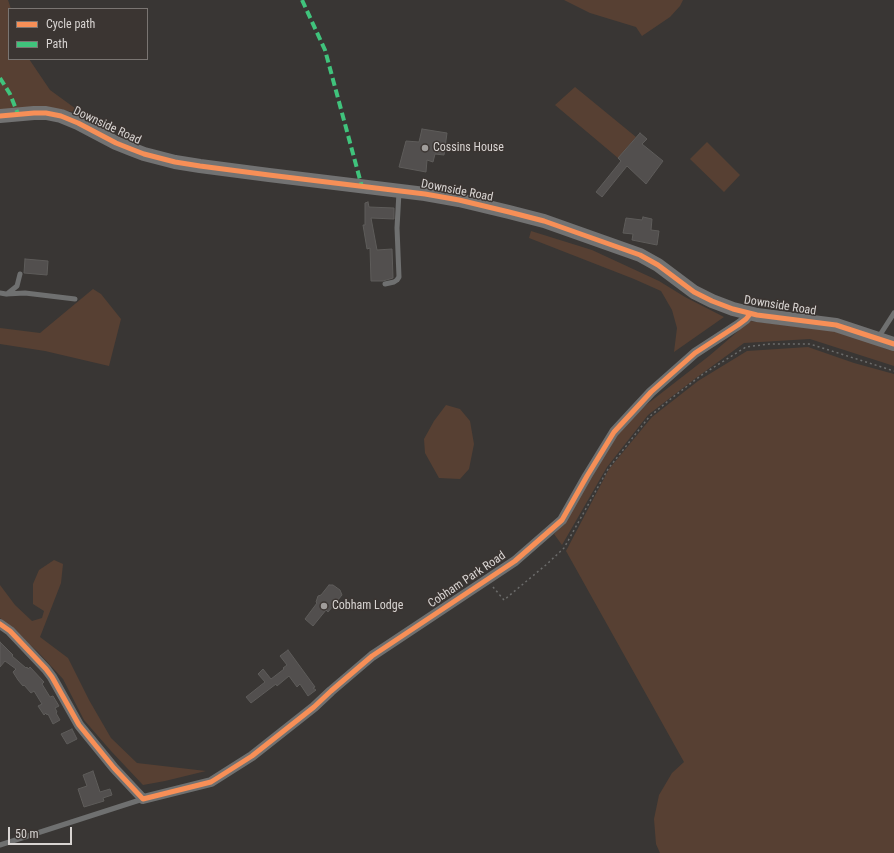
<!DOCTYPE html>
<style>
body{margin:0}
#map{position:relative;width:894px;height:853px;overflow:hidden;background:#393634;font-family:"Roboto Condensed",sans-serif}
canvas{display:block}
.legend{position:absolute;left:8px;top:8px;width:140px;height:52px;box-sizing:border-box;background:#3b3532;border:1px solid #7a7572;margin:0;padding:5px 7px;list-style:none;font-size:12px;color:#d8d4d2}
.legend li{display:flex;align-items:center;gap:8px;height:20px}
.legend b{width:20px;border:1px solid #7a7572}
.scale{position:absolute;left:8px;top:827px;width:64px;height:18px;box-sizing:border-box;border:2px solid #d8d4d2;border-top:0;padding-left:5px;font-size:12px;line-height:14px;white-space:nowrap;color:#d8d4d2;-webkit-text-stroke:3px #3b3532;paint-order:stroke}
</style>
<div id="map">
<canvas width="894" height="853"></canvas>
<ul class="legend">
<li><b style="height:5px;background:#f78f57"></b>Cycle path</li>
<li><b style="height:5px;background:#40c37c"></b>Path</li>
</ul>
<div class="scale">50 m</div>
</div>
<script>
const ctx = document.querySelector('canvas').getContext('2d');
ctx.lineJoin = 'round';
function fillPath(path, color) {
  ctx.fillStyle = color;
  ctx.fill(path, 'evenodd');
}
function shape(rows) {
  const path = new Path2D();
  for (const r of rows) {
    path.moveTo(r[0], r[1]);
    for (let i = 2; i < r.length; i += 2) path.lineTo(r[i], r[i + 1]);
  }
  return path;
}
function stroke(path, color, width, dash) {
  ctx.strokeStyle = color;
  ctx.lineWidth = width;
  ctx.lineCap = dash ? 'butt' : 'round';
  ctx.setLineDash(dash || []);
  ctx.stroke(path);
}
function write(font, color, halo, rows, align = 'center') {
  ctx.font = font + ' "Roboto Condensed",sans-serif';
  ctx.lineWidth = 3;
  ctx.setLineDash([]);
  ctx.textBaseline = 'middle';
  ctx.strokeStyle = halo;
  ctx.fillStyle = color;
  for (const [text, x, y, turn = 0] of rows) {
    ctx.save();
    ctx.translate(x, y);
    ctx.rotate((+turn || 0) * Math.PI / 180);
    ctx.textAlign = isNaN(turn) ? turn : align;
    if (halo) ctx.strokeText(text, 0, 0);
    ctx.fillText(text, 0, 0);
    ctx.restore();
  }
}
fillPath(shape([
 [0,0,8,0,11,9,9,9,9,59,29,59,50,90,83,114,59,109,0,112],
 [564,0,683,0,680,6,670,17,642,36,636,27,590,13],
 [575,87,636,137,618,158,555,105],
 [707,142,740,175,724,192,690,159],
 [531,231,592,250,659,281,685,297,724,317,674,352,677,328,672,310,661,291,634,279,529,238],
 [93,289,101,294,121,319,109,366,45,351,0,344,0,328,40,333],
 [750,321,845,332,886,349,894,351,894,366,810,339,744,343,696,378,648,415,607,467,562,545,554,534,563,525,616,435,646,405,709,356],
 [808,347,854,363,894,374,894,853,660,853,656,844,654,819,659,795,672,773,684,762,566,551,609,469,652,417,698,381,747,351],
 [446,405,460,409,470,421,474,444,469,469,460,479,439,478,425,453,424,439,434,421],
 [54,560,63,564,61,583,40,637,68,658,89,700,111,738,137,763,206,771,165,781,143,785,111,751,84,720,63,679,38,652,0,618,0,585,15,605,32,621,42,618,44,611,33,604,33,584,39,570]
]), '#574033');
const building = shape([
 [422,129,447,133,444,155,435,154,433,162,427,160,426,172,399,167,406,141,419,142,422,129],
 [640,133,647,139,642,144,663,161,646,184,627,166,602,197,596,192,621,161,618,158,640,133],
 [368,202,369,207,394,208,394,219,371,218,377,250,392,249,393,278,383,281,371,281,370,248,367,249,363,225,365,225,365,203,368,202],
 [643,217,652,219,651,230,659,231,657,245,632,240,633,234,623,233,626,218,642,220,643,217],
 [25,259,48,261,47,275,24,273,25,259],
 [329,585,333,585,340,590,342,595,328,612,326,610,313,626,305,619,317,603,316,602,318,596,321,595,329,585],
 [0,642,13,655,12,656,26,668,27,667,28,669,30,667,44,682,42,684,50,697,53,696,59,706,55,708,57,712,56,713,60,720,53,724,48,714,47,715,46,713,44,715,38,706,42,704,34,691,31,693,24,685,23,686,18,680,13,672,16,669,5,661,0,667,0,642],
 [288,650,315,687,313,688,316,690,308,696,300,684,297,687,289,676,277,686,276,684,251,703,246,697,265,682,258,674,263,669,271,679,284,669,283,668,287,665,280,656,288,650],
 [72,729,77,739,67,744,61,734,72,729],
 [93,771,100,792,110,789,112,795,103,798,104,801,84,807,78,789,87,786,83,775,93,771]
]);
fillPath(building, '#524f4e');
stroke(building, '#5e5c5a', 1);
stroke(shape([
 [493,587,504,600,547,564,564,548,608,469,649,417,673,397,703,374,746,347,769,344,810,344,894,371]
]), '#6c6c6b', 1.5, [2, 3]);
stroke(shape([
 [385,284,394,282,397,280,399,277,397,228,399,192],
 [0,293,6,294,25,293,75,299],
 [7,294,17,286,20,274],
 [878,338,894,313],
 [0,845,143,799]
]), '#6f7070', 5);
stroke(shape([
 [0,624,10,631,46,669,52,677,79,725,114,768,143,799,211,782,252,756,314,707,331,691,372,656,515,561,562,520,587,476,614,432,651,392,695,353,738,325,746,319,750,314]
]), '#6f7070', 10);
stroke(shape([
 [0,116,34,113,46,113,61,116,78,123,116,143,131,149,144,154,175,162,200,166,269,175,425,194,459,200,509,212,544,221,640,255,658,265,694,292,712,301,733,309,757,315,836,325,894,344]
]), '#727272', 14);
stroke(shape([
 [302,0,325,50,362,187],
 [0,78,10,94,18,114]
]), '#40c37c', 4, [8, 4]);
stroke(shape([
 [0,116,34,113,46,113,61,116,78,123,116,143,131,149,144,154,175,162,200,166,269,175,425,194,459,200,509,212,544,221,640,255,658,265,694,292,712,301,733,309,757,315,836,325,894,344],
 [0,624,10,631,46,669,52,677,79,725,114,768,143,799,211,782,252,756,314,707,331,691,372,656,515,561,562,520,587,476,614,432,651,392,695,353,738,325,746,319,750,314]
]), '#f78f57', 5);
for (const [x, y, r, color] of [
 [425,148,4,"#a09d9b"],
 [324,606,4,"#a09d9b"]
]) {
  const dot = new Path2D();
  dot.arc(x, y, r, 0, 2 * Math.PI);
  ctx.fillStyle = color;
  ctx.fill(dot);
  stroke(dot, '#3b3532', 1.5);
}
write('12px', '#d8d4d2', '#3b3532', [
 ["Downside Road",107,126,25],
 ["Downside Road",457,191,11],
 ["Downside Road",780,306,9],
 ["Cobham Park Road",467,580,-34]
]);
write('12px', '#d8d4d2', '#3b3532', [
 ["Cossins House",433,148],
 ["Cobham Lodge",332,606]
], 'left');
</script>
